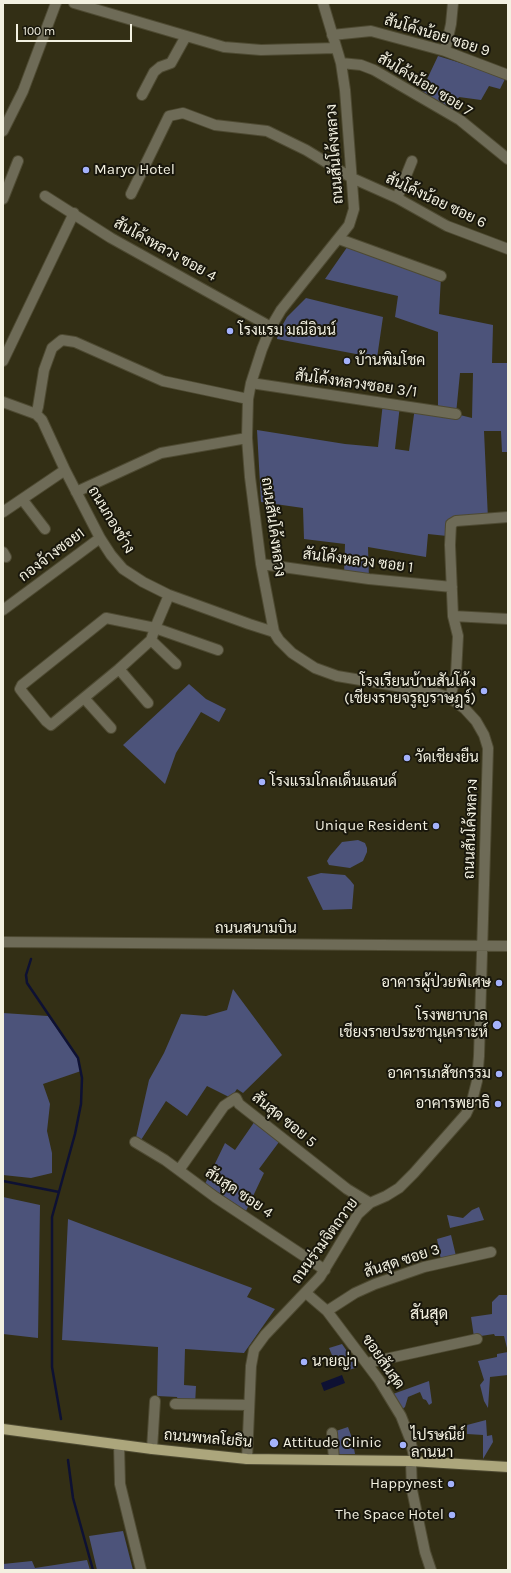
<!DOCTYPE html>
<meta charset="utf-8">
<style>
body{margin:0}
#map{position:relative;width:511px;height:1573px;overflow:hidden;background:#332f15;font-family:Karla,sans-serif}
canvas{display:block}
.frame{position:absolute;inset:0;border:4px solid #f3f1e1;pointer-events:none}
.scale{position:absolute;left:16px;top:24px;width:116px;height:18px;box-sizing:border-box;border:2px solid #f3f1e1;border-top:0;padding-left:5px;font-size:12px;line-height:14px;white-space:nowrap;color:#f3f1e1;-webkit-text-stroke:3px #19170c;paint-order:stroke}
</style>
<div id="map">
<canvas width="511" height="1573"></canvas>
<div class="frame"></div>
<div class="scale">100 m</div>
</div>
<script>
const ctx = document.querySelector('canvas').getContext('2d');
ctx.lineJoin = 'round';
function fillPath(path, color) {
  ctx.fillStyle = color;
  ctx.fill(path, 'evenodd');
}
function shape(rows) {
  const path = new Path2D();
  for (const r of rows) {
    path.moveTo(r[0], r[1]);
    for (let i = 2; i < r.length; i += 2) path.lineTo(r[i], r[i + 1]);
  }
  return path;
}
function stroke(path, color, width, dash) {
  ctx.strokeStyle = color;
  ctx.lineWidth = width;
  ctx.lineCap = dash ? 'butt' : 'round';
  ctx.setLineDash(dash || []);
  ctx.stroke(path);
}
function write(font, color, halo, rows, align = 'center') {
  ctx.font = font + ' Karla,Sarabun,sans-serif';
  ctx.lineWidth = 4;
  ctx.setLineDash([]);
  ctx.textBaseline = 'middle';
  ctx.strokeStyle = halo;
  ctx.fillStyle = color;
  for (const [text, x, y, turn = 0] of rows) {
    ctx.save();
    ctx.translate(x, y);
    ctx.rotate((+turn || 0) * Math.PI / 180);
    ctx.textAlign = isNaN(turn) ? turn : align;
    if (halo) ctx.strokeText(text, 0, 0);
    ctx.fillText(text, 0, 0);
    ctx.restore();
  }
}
fillPath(shape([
 [438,56,506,77,500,89,489,86,481,100,459,97,452,112,421,92],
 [350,243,441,276,439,314,493,325,492,363,508,363,508,452,502,452,501,431,484,431,488,519,458,520,446,523,447,536,428,534,426,557,368,547,369,579,344,575,345,544,304,539,303,508,261,502,257,430,345,444,378,447,383,403,400,405,395,449,409,451,415,407,438,410,438,332,395,317,398,296,325,279],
 [460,373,473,373,472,418,456,414],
 [306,298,383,317,377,358,277,339,278,333,287,317],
 [189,684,206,699,226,709,219,722,201,712,176,753,165,784,123,745],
 [358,840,365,843,367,848,367,852,363,861,350,868,329,865,327,861,330,856,342,842],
 [321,873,345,875,350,880,354,885,352,909,323,910,307,877],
 [233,989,282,1055,243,1093,237,1089,231,1098,207,1086,187,1116,166,1101,141,1140,135,1142,149,1080,164,1053,181,1014,206,1016,227,1010],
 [3,1013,48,1016,78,1058,81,1071,43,1084,50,1104,47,1131,52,1153,52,1173,31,1178,3,1175],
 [255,1121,279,1142,259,1169,264,1173,246,1211,205,1184,225,1143,235,1150],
 [3,1197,40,1205,38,1338,3,1334],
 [479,1207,484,1220,450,1228,447,1215,463,1218,472,1210],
 [68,1219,252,1288,247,1297,275,1309,244,1353,185,1349,184,1385,196,1386,195,1405,179,1404,177,1397,157,1396,158,1347,62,1340],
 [451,1235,456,1256,441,1260,437,1239],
 [499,1295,508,1295,508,1375,490,1377,488,1408,484,1401,480,1385,484,1380,478,1361,497,1357,497,1354,508,1352,504,1336,495,1336,494,1334,474,1337,471,1317,492,1314,492,1302],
 [342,1344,358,1367,346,1371,341,1357,334,1360,329,1348],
 [429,1381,432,1403,429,1405,426,1400,423,1399,420,1392,408,1397,405,1407,401,1410,393,1394],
 [486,1420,487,1436,492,1435,493,1442,483,1459,483,1435,467,1434,467,1425],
 [348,1427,352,1438,355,1454,337,1454,333,1432],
 [123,1531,133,1570,97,1570,89,1536],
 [87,1560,90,1570,3,1570,3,1564,32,1561,35,1568]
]), '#4c537a');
fillPath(shape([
 [342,1375,345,1383,324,1391,321,1383]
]), '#0e1133');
stroke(shape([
 [31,959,26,975,27,983,78,1058,82,1078,81,1104,75,1134,52,1217,52,1367,61,1419],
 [3,1181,59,1192],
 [68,1460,73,1498,93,1570]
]), '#0e1133', 2.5);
const minor = shape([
 [74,3,224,47,261,50,336,48],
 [332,35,371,31,445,51,508,75],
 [445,51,451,24,453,3],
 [341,63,361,65,374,70,460,120,508,159],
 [142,95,154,72,160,67,171,63,186,36],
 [3,131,23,91,56,3],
 [131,194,169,116,183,113,215,125,267,131,306,150,352,178,397,198,447,226,508,249],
 [45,196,111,238,271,327],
 [397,198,412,161],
 [3,199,18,161],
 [339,239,441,276],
 [3,361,74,213],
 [251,383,456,414],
 [3,402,36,414,42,420,65,470,100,538,111,555,123,569,143,582,169,595,249,624,274,632],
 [36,414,38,407,44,370,52,348,62,340,75,342,163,381,248,399],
 [76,492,161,453,247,438],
 [22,499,45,529],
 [3,512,65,470],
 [3,552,6,557],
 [261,564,369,579,452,587],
 [169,595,155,628,151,640,119,669,51,725,46,721,23,693,20,689,22,685,106,618,155,628,218,650],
 [3,610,100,538],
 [453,616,508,619],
 [151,640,176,664],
 [119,669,148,703],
 [84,698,111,728],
 [450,698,456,674,458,636,453,616,450,545,451,524,456,521,508,517],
 [3,942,508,946],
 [135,1142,165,1160,215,1197,325,1270],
 [179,1170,224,1106,236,1098,239,1104,347,1189,370,1203],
 [306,1293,327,1311,379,1380,401,1416,410,1439,415,1461],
 [327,1311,355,1293,375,1284,424,1267,491,1252],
 [367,1363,477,1339],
 [175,1404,249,1405],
 [332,1433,334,1460],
 [119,1445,120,1484,141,1570],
 [152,1449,155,1401],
 [247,1459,251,1366,254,1350,265,1335,320,1277,358,1214,370,1203,386,1196,399,1188,414,1173,466,1114,472,1101,477,1081,479,1056,488,748,484,735,476,721,465,709,450,698,436,693,408,688,337,676,315,668,292,653,279,640,274,632,261,564,250,477,247,438,248,399,251,383,262,349,271,327,281,310,349,225,354,209,345,90,341,63,323,3],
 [411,1461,412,1490,425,1552,431,1570]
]);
const major = shape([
 [3,1429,152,1449,247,1459,411,1461,508,1467]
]);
stroke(minor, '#4e4a32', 12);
stroke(major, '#4e4a32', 12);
stroke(minor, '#6e6b57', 10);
stroke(major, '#aca67c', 10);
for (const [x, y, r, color] of [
 [86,170,4,"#a4b2fc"],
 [230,331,4,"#a4b2fc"],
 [347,361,4,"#a4b2fc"],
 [484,691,4,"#a4b2fc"],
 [407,758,4,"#a4b2fc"],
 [262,782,4,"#a4b2fc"],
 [436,826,4,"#a4b2fc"],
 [499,983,4,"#a4b2fc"],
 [497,1025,5,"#a4b2fc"],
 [499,1074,4,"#a4b2fc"],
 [498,1104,4,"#a4b2fc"],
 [304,1362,4,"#a4b2fc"],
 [274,1443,5,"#a4b2fc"],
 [403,1445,4,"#a4b2fc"],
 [451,1484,4,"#a4b2fc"],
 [452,1515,4,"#a4b2fc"]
]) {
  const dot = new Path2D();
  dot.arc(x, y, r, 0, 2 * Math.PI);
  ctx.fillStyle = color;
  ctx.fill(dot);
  stroke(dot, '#19170c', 1.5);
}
write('15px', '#f3f1e1', '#19170c', [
 ["สันโค้งน้อย ซอย 9",437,36,17],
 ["สันโค้งน้อย ซอย 7",425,85,31],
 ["ถนนสันโค้งหลวง",335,154,-94],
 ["สันโค้งน้อย ซอย 6",436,201,25],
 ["สันโค้งหลวง ซอย 4",165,250,29],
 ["สันโค้งหลวงซอย 3/1",356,384,8],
 ["ถนนกองช้าง",111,520,59],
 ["ถนนสันโค้งหลวง",273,527,82],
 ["กองจ้างซอย1",52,555,-37],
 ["สันโค้งหลวง ซอย 1",358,561,7],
 ["ถนนสันโค้งหลวง",471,829,-88],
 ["ถนนสนามบิน",256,929],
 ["สันสุด ซอย 5",284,1120,39],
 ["สันสุด ซอย 4",239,1193,34],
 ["ถนนร่วมจิตถวาย",325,1241,-54],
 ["สันสุด ซอย 3",402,1261,-18],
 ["ซอยสันสุด",383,1362,55],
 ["ถนนพหลโยธิน",208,1439,5]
]);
write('15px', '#f3f1e1', '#19170c', [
 ["Maryo Hotel",94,170],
 ["โรงแรม มณีอินน์",238,331],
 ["บ้านพิมโชค",355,361],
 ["โรงเรียนบ้านสันโค้ง",476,682,"right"],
 ["(เชียงรายจรูญราษฎร์)",476,699,"right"],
 ["วัดเชียงยืน",415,758],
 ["โรงแรมโกลเด็นแลนด์",270,782],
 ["Unique Resident",428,826,"right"],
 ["อาคารผู้ป่วยพิเศษ",491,983,"right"],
 ["โรงพยาบาล",488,1016,"right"],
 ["เชียงรายประชานุเคราะห์",488,1033,"right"],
 ["อาคารเภสัชกรรม",491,1074,"right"],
 ["อาคารพยาธิ",490,1104,"right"],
 ["นายญ่า",312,1362],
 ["ไปรษณีย์",411,1436],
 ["ลานนา",411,1453],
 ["Attitude Clinic",283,1443],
 ["Happynest",443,1484,"right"],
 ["The Space Hotel",444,1515,"right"]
], 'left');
write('16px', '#f3f1e1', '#19170c', [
 ["สันสุด",429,1314]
]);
</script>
